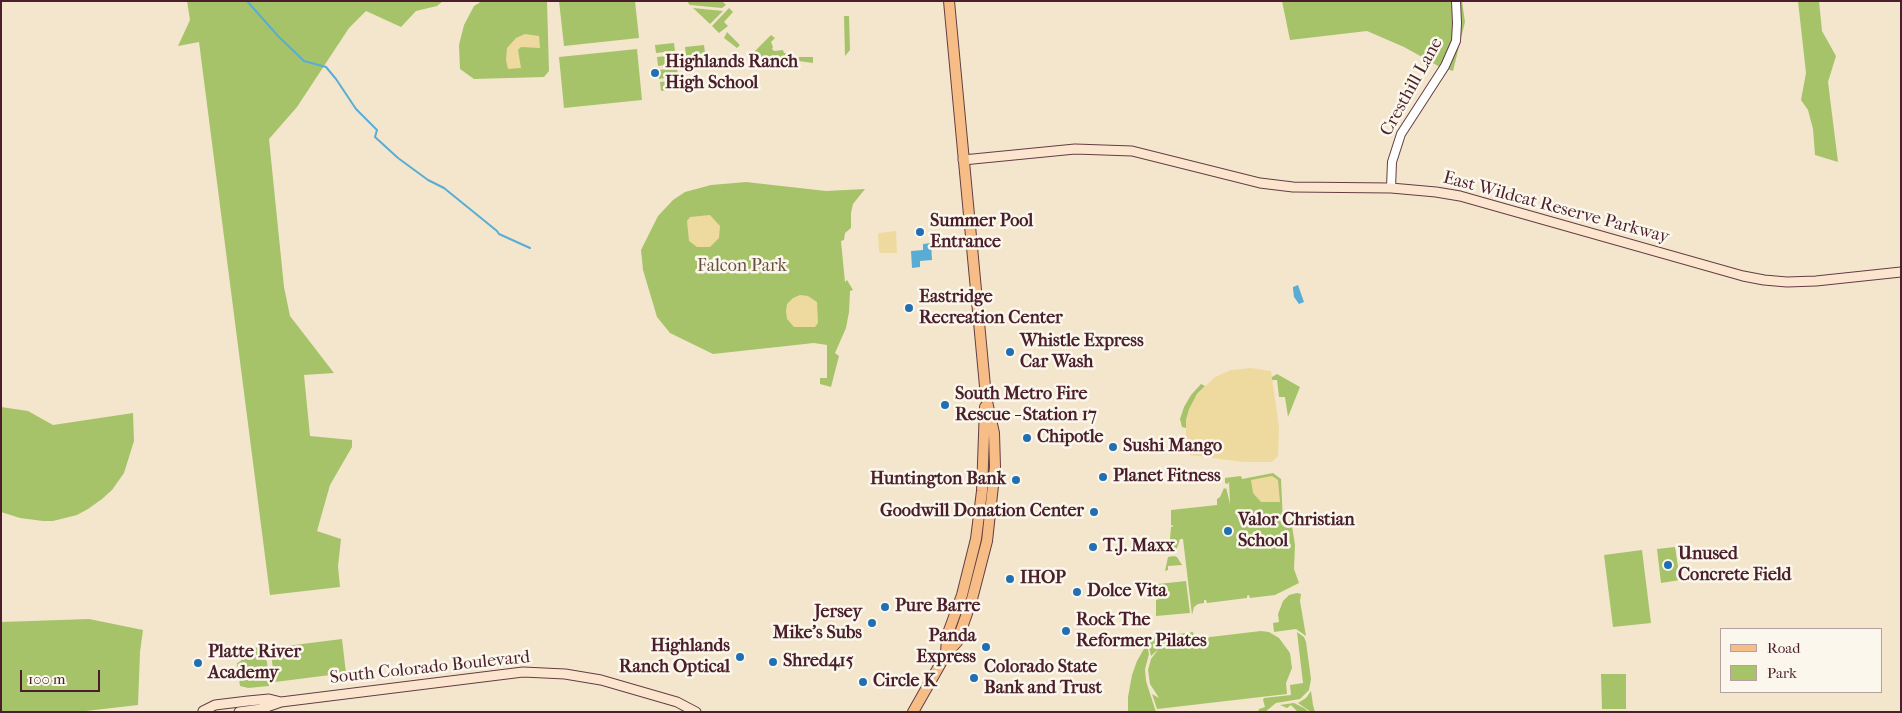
<!DOCTYPE html>
<style>
body{margin:0}
#map{position:relative;width:1902px;height:713px;overflow:hidden;background:#f4e6cd;font-family:"IM FELL French Canon",serif}
canvas{display:block}
.frame{position:absolute;inset:0;border:2px solid #4a1f2b;pointer-events:none}
.legend{position:absolute;left:1720px;top:628px;width:162px;height:65px;box-sizing:border-box;background:#fbf7ec;border:1px solid #b4a19f;margin:0;padding:6px 9px;list-style:none;font-size:15px;color:#4a1f2b}
.legend li{display:flex;align-items:center;gap:10px;height:25px}
.legend b{width:25px;border:1px solid #b4a19f}
.scale{position:absolute;left:20px;top:670px;width:80px;height:22px;box-sizing:border-box;border:2px solid #4a1f2b;border-top:0;padding-left:6px;font-size:15px;line-height:18px;white-space:nowrap;color:#4a1f2b;-webkit-text-stroke:4px #fbf7ec;paint-order:stroke}
</style>
<div id="map">
<canvas width="1902" height="713"></canvas>
<div class="frame"></div>
<ul class="legend">
<li><b style="height:6px;background:#f6be86"></b>Road</li>
<li><b style="height:14px;background:#a6c36a"></b>Park</li>
</ul>
<div class="scale">100 m</div>
</div>
<script>
const ctx = document.querySelector('canvas').getContext('2d');
ctx.lineJoin = 'round';
function fillPath(path, color) {
  ctx.fillStyle = color;
  ctx.fill(path, 'evenodd');
}
function shape(rows) {
  const path = new Path2D();
  for (const r of rows) {
    path.moveTo(r[0], r[1]);
    for (let i = 2; i < r.length; i += 2) path.lineTo(r[i], r[i + 1]);
  }
  return path;
}
function stroke(path, color, width, dash) {
  ctx.strokeStyle = color;
  ctx.lineWidth = width;
  ctx.lineCap = dash ? 'butt' : 'round';
  ctx.setLineDash(dash || []);
  ctx.stroke(path);
}
function write(font, color, halo, rows, align = 'center') {
  ctx.font = font + ' "IM FELL French Canon",serif';
  ctx.lineWidth = 5;
  ctx.setLineDash([]);
  ctx.textBaseline = 'middle';
  ctx.strokeStyle = halo;
  ctx.fillStyle = color;
  for (const [text, x, y, turn = 0] of rows) {
    ctx.save();
    ctx.translate(x, y);
    ctx.rotate((+turn || 0) * Math.PI / 180);
    ctx.textAlign = isNaN(turn) ? turn : align;
    if (halo) ctx.strokeText(text, 0, 0);
    ctx.fillText(text, 0, 0);
    ctx.restore();
  }
}
fillPath(shape([
 [187,1,443,1,437,6,416,11,401,27,366,11,349,28,297,107,269,139,284,287,290,316,334,373,304,375,310,436,352,440,352,447,330,485,317,531,341,539,338,566,340,587,270,595,199,42,178,46,190,20],
 [482,1,547,1,549,71,544,77,474,79,460,69,459,45,464,25,474,6],
 [559,1,635,1,639,38,564,46],
 [689,1,722,1,726,5,722,8,690,5,688,3],
 [1282,1,1462,1,1465,22,1453,71,1440,67,1404,47,1367,31,1290,40],
 [1798,1,1819,1,1822,31,1836,56,1828,82,1838,162,1815,155,1813,129,1808,110,1801,100,1806,73],
 [693,8,723,11,710,24],
 [729,8,733,12,724,22,728,26,719,33,712,26],
 [844,16,849,16,850,50,845,56],
 [727,32,740,45,737,48,724,38],
 [771,35,775,38,771,42,773,47,772,49,774,51,783,50,784,53,788,53,788,60,769,61,759,65,748,58],
 [674,43,675,51,656,53,655,45],
 [704,45,705,53,686,56,685,47],
 [637,49,642,100,564,108,559,57],
 [676,55,677,64,658,66,657,57],
 [705,57,706,66,688,68,686,59],
 [791,57,813,57,813,63,791,60],
 [677,68,678,76,659,79,658,70],
 [679,80,680,89,661,91,660,82],
 [746,182,826,191,865,189,853,204,851,213,851,228,845,233,844,240,841,241,845,282,847,280,853,290,850,291,849,312,846,328,835,353,839,356,831,387,820,384,820,378,827,378,827,345,814,343,713,354,670,333,657,317,643,270,641,250,658,216,673,200,685,192,711,185],
 [1277,374,1300,387,1288,417,1285,397,1279,397,1277,380,1272,380,1272,377],
 [1201,384,1205,386,1197,394,1186,420,1186,428,1182,427,1180,419,1184,407,1191,395],
 [1,407,28,411,53,425,133,413,134,441,124,473,112,490,102,499,88,509,77,515,53,521,43,521,20,518,1,512],
 [1273,473,1281,479,1283,523,1291,520,1295,545,1294,569,1299,583,1275,595,1250,598,1249,595,1247,596,1247,598,1207,603,1206,600,1204,600,1204,603,1198,604,1194,607,1192,615,1183,539,1180,539,1176,551,1169,552,1171,527,1174,526,1171,525,1171,510,1217,505,1217,499,1220,497,1224,488,1226,489,1226,487,1230,504,1229,481,1228,484,1225,483,1225,478,1241,476,1242,479],
 [1675,547,1680,580,1661,583,1657,549],
 [1642,550,1651,623,1613,627,1604,555],
 [1174,556,1177,557,1182,565,1168,566,1168,570,1165,571,1168,557],
 [1186,581,1190,613,1156,616,1156,600,1160,599,1156,599,1158,584],
 [1297,593,1301,594,1300,601,1306,636,1296,629,1274,632,1273,623,1279,622,1278,614,1283,601,1289,595],
 [89,619,143,630,140,652,138,705,77,712,1,712,1,622],
 [1261,631,1269,632,1279,638,1290,653,1292,668,1286,683,1287,694,1157,709,1152,694,1159,698,1150,684,1148,670,1151,659,1160,647,1176,641],
 [1193,632,1194,637,1166,642,1151,656,1148,644,1150,638],
 [1297,632,1304,637,1306,642,1311,679,1309,690,1300,699,1276,703,1265,712,1258,712,1259,709,1265,707,1263,700,1264,698,1291,695,1290,685,1303,683],
 [342,639,346,673,275,682,270,648],
 [263,647,264,659,267,661,269,686,248,688,240,686,237,663,241,661,240,649],
 [1145,647,1148,649,1149,654,1145,669,1146,681,1156,712,1128,712,1128,697,1132,675,1137,661],
 [1601,674,1626,674,1626,709,1602,709],
 [1311,691,1313,705,1315,712,1311,712,1298,703,1306,698],
 [1294,703,1304,708,1309,712,1298,712,1291,705,1287,708,1280,705]
]), '#a6c36a');
fillPath(shape([
 [525,34,539,36,540,48,521,47,518,50,521,68,508,69,506,60,507,48,516,38],
 [710,215,720,226,719,238,710,247,697,247,689,241,687,221,690,217],
 [896,231,897,253,881,253,879,252,878,235,879,233],
 [800,295,808,296,817,302,818,323,815,327,794,327,787,319,786,311,787,304,793,298],
 [1251,368,1271,371,1279,427,1278,456,1272,462,1244,462,1190,455,1186,436,1186,420,1189,409,1197,394,1215,377,1231,370],
 [1272,476,1278,480,1280,502,1261,502,1253,493,1251,480]
]), '#eeda9e');
fillPath(shape([
 [931,243,932,260,920,261,920,267,912,268,911,251,923,250,923,244],
 [1298,285,1304,302,1299,304,1294,297,1293,289,1293,287]
]), '#59add5');
stroke(shape([
 [247,1,278,36,304,61,326,67,336,79,356,109,377,130,375,137,398,158,428,180,444,188,497,231,499,234,530,248]
]), '#59add5', 2);
const tertiary = shape([
 [1391,188,1392,162,1401,134,1445,66,1456,41,1457,23,1456,1]
]);
const secondary = shape([
 [963,160,1075,149,1132,151,1260,183,1293,187,1391,188,1436,192,1460,196,1743,276,1764,280,1787,282,1816,281,1901,272],
 [203,711,215,705,248,701,269,699,281,702],
 [239,712,261,709,281,702,523,672,565,674,601,680,677,702,696,712]
]);
const primary = shape([
 [946,654,947,636,962,595,976,539,982,491,985,407],
 [913,712,946,654,957,642,972,599,987,541,995,467,994,433,986,397,949,1]
]);
stroke(tertiary, '#643d43', 10);
stroke(secondary, '#643d43', 11);
stroke(primary, '#643d43', 12);
stroke(tertiary, '#fff', 8);
stroke(secondary, '#fbe5cf', 9);
stroke(primary, '#f6be86', 10);
for (const [x, y, r, color] of [
 [655,73,5,"#1f6fb2"],
 [920,232,5,"#1f6fb2"],
 [909,308,5,"#1f6fb2"],
 [1010,352,5,"#1f6fb2"],
 [945,405,5,"#1f6fb2"],
 [1027,438,5,"#1f6fb2"],
 [1113,447,5,"#1f6fb2"],
 [1103,477,5,"#1f6fb2"],
 [1016,480,5,"#1f6fb2"],
 [1094,512,5,"#1f6fb2"],
 [1228,531,5,"#1f6fb2"],
 [1093,547,5,"#1f6fb2"],
 [1668,565,5,"#1f6fb2"],
 [1010,579,5,"#1f6fb2"],
 [1077,592,5,"#1f6fb2"],
 [885,607,5,"#1f6fb2"],
 [872,623,5,"#1f6fb2"],
 [1066,631,5,"#1f6fb2"],
 [986,647,5,"#1f6fb2"],
 [740,657,5,"#1f6fb2"],
 [773,662,5,"#1f6fb2"],
 [198,663,5,"#1f6fb2"],
 [974,678,5,"#1f6fb2"],
 [863,682,5,"#1f6fb2"]
]) {
  const dot = new Path2D();
  dot.arc(x, y, r, 0, 2 * Math.PI);
  ctx.fillStyle = color;
  ctx.fill(dot);
  stroke(dot, '#fbf7ec', 2);
}
write('bold 18px', '#4a1f2b', '#fbf7ec', [
 ["Highlands Ranch",665,63],
 ["High School",665,84],
 ["Summer Pool",930,222],
 ["Entrance",930,243],
 ["Eastridge",919,298],
 ["Recreation Center",919,319],
 ["Whistle Express",1020,342],
 ["Car Wash",1020,363],
 ["South Metro Fire",955,395],
 ["Rescue - Station 17",955,416],
 ["Chipotle",1037,438],
 ["Sushi Mango",1123,447],
 ["Planet Fitness",1113,477],
 ["Huntington Bank",1006,480,"right"],
 ["Goodwill Donation Center",1084,512,"right"],
 ["Valor Christian",1238,521],
 ["School",1238,542],
 ["T.J. Maxx",1103,547],
 ["Unused",1678,555],
 ["Concrete Field",1678,576],
 ["IHOP",1020,579],
 ["Dolce Vita",1087,592],
 ["Pure Barre",895,607],
 ["Jersey",862,613,"right"],
 ["Mike's Subs",862,634,"right"],
 ["Rock The",1076,621],
 ["Reformer Pilates",1076,642],
 ["Panda",976,637,"right"],
 ["Express",976,658,"right"],
 ["Highlands",730,647,"right"],
 ["Ranch Optical",730,668,"right"],
 ["Platte River",208,653],
 ["Academy",208,674],
 ["Shred415",783,662],
 ["Colorado State",984,668],
 ["Bank and Trust",984,689],
 ["Circle K",873,682]
], 'left');
write('18px', '#4a1f2b', '#fbf7ec', [
 ["Cresthill Lane",1412,87,-61],
 ["East Wildcat Reserve Parkway",1556,208,15],
 ["South Colorado Boulevard",430,668,-6]
]);
write('18px', '#66503e', '#fbf7ec', [
 ["Falcon Park",742,267]
]);
</script>
